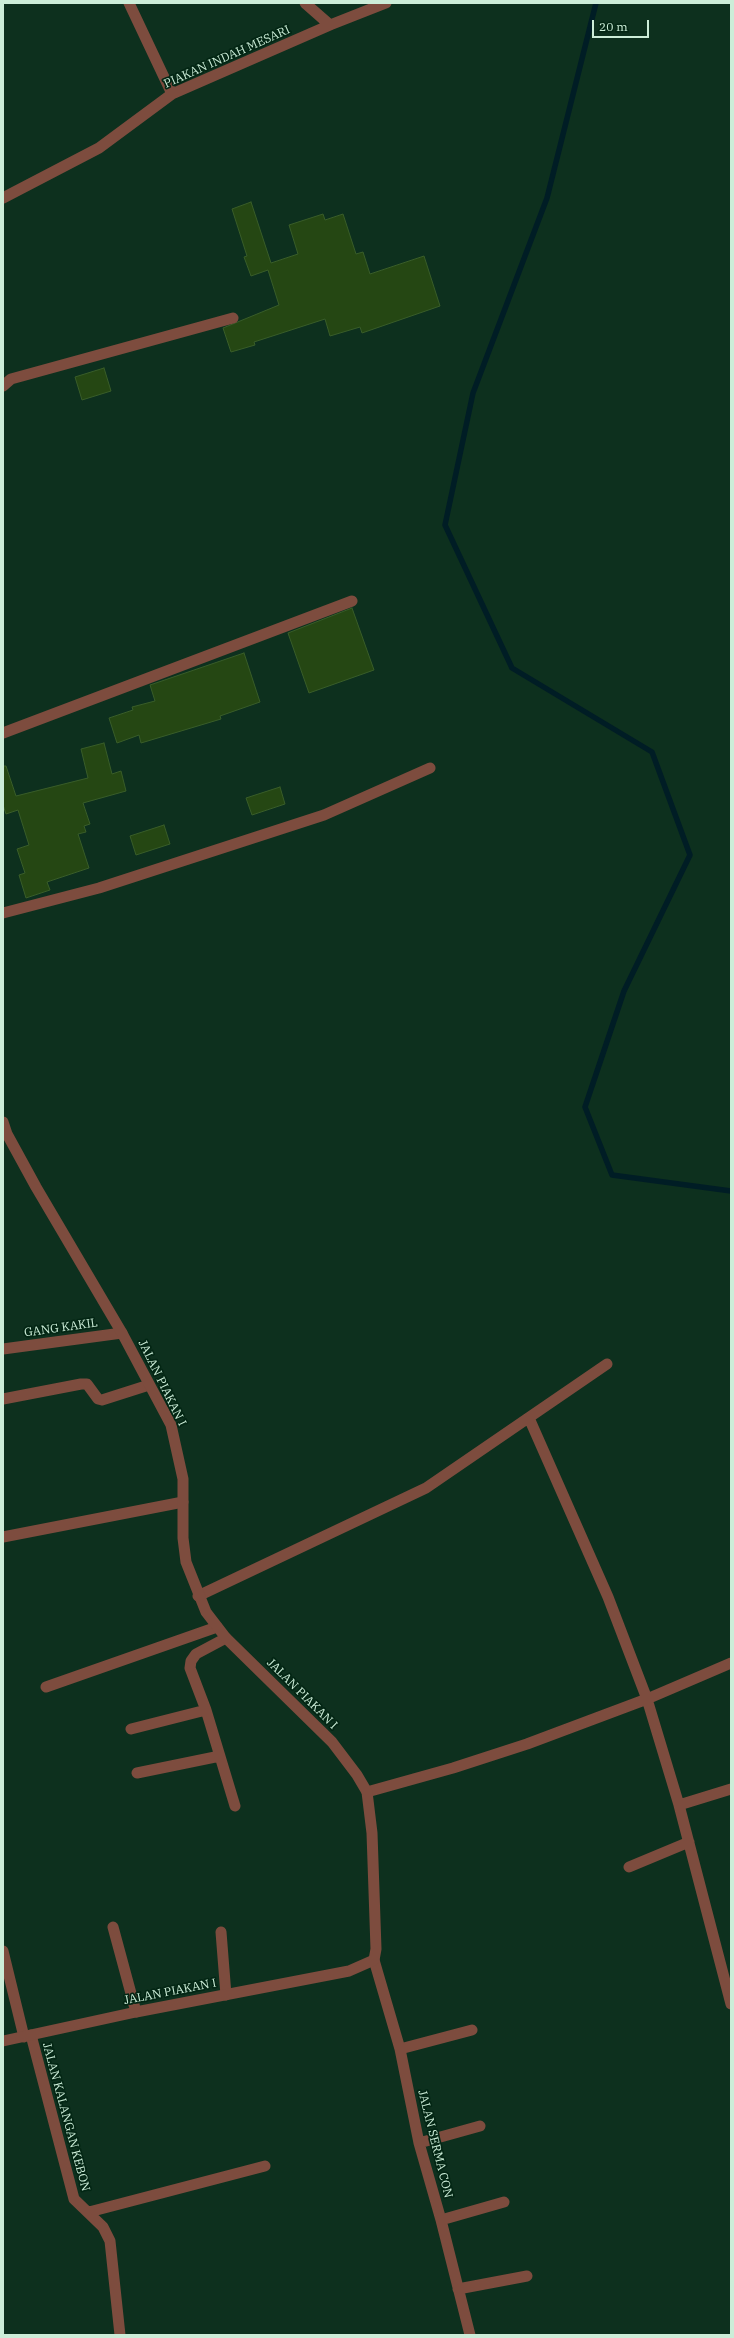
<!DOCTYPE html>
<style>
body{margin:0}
#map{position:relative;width:734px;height:2338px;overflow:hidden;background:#0d301e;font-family:"IBM Plex Serif",serif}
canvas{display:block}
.frame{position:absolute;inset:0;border:4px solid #ccedd8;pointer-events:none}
.scale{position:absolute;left:592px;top:20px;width:57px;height:18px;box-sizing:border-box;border:2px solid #ccedd8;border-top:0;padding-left:5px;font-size:12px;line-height:14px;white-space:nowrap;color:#ccedd8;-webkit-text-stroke:3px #032614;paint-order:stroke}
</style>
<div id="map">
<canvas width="734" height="2338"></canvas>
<div class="frame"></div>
<div class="scale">20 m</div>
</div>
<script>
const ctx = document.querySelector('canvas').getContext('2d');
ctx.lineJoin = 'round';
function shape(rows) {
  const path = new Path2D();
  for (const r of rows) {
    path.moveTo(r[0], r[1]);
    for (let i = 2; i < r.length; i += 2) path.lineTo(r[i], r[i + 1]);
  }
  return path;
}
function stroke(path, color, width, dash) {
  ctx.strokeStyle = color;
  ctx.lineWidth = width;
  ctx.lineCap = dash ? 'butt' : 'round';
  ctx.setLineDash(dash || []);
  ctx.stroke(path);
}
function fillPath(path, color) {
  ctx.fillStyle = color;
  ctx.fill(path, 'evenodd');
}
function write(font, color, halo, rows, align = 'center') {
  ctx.font = font + ' "IBM Plex Serif",serif';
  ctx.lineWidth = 3.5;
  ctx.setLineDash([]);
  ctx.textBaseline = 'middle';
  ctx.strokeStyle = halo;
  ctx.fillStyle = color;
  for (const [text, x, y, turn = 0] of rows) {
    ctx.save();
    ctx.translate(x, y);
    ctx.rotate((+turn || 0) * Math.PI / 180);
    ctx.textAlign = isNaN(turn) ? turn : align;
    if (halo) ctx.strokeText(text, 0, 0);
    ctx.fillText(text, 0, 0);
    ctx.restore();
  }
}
stroke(shape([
 [596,3,547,198,473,393,445,525,512,668,652,752,690,855,624,991,585,1107,612,1175,731,1191]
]), '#001d25', 5.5);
const building = shape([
 [251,202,271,263,298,254,289,225,323,214,325,220,343,214,356,254,363,252,370,274,424,256,440,306,362,333,360,327,330,336,325,319,254,342,255,345,231,352,223,328,279,305,268,270,251,276,244,257,247,256,232,209,251,202],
 [104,368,111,391,82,400,75,377,104,368],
 [352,608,374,670,309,693,288,633,352,608],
 [244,653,260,702,220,716,221,719,141,743,139,735,117,743,109,718,133,710,132,707,155,701,150,685,244,653],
 [104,743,112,774,121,771,126,791,83,803,90,824,84,826,86,832,78,834,89,868,47,882,50,890,26,898,19,875,25,873,17,849,29,845,18,810,6,814,3,805,3,766,6,766,16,796,88,778,81,749,104,743],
 [280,787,285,804,252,815,246,798,280,787],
 [164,825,170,844,136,855,130,836,164,825]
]);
fillPath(building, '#254713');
stroke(building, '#395d29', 1);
stroke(shape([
 [3,386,11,379,233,318],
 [113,1927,136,2012],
 [221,1932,226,1995],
 [3,1951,24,2037]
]), '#7d4c3e', 11);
stroke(shape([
 [129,3,172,94],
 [305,3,330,25],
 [3,198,99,148,172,94,330,25,386,3],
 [3,733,352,601],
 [3,913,99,888,324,815,430,768],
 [3,1349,122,1333],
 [3,1399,81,1384,87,1384,98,1399,102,1400,149,1385],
 [529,1418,608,1597,647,1699,679,1805,731,2004],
 [3,1537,183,1502],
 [198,1596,426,1488,607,1364],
 [226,1638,196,1654,191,1661,190,1668,206,1710,235,1806],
 [46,1687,217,1627],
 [131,1729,206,1710],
 [137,1773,220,1756],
 [367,1792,453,1768,527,1744,647,1699,731,1663],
 [679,1805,731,1789],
 [629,1867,689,1842],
 [374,1960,400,2049,419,2143,441,2220,470,2335],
 [31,2035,74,2199,103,2227,110,2241,120,2335],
 [400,2049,472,2030],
 [419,2143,480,2126],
 [89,2212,265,2166],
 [441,2220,504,2202],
 [458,2289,527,2276]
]), '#7d4c3e', 11);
stroke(shape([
 [3,1122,7,1134,36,1187,122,1333,171,1425,183,1479,183,1538,186,1562,206,1612,226,1638,332,1742,357,1775,367,1792,372,1833,376,1949,374,1960,349,1971,136,2012,3,2041]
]), '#7d4c3e', 11);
write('12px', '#ccedd8', '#032614', [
 ["PIAKAN INDAH MESARI",227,57,-24],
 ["GANG KAKIL",61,1328,-8],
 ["JALAN PIAKAN I",162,1383,64],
 ["JALAN PIAKAN I",302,1694,45],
 ["JALAN PIAKAN I",170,1992,-11],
 ["JALAN KALANGAN KEBON",66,2117,75],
 ["JALAN SERMA CON",435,2144,76]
]);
</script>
